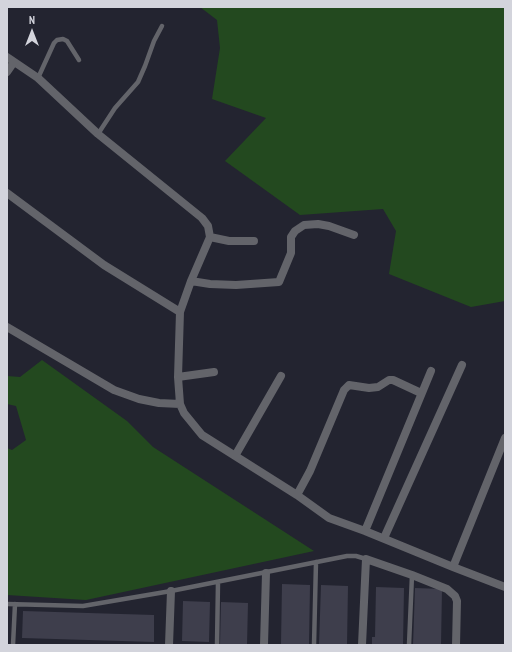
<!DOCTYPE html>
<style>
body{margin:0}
#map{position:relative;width:512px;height:652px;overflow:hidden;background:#232430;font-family:"PT Sans Narrow",sans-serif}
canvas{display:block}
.frame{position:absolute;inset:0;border:8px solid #d3d4dc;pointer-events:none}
.north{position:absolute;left:12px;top:12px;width:40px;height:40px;-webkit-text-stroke:3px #232430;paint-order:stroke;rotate:0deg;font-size:11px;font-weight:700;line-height:16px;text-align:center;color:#d3d4dc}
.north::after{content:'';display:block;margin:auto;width:14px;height:18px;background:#d3d4dc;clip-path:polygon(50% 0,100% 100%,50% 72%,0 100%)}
</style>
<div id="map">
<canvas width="512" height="652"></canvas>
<div class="frame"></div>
<div class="north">N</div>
</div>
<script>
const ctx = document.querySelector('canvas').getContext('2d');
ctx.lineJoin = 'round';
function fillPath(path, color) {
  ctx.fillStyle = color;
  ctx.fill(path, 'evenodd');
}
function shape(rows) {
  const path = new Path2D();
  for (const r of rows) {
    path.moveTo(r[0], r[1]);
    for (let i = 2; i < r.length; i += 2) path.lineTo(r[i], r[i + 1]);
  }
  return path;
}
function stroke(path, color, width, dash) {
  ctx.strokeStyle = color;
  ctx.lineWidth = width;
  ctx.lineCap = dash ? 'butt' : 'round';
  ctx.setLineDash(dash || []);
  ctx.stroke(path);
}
fillPath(shape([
 [200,7,505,7,505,301,471,307,389,274,396,231,383,209,300,215,225,161,266,118,212,99,220,48,217,20],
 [42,360,127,421,153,447,314,551,86,600,7,595,7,448,12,450,26,440,16,406,7,404,7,376,20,377]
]), '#23491f');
fillPath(shape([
 [282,584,310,585,309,645,281,644],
 [321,585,348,586,347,645,319,645],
 [376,587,404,588,403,645,372,645,372,637,375,637],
 [415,588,442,589,441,645,413,645],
 [183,601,210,602,209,642,182,641],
 [221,602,248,603,247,645,220,645],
 [23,611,154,615,154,642,22,638]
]), '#3e3e4c');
stroke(shape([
 [38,78,54,43,57,40,63,39,67,41,79,60],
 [98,134,115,108,138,82,145,66,154,41,162,26],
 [7,604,83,606,171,591,347,556,356,556,366,559],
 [13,645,15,604],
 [217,645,218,582],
 [314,645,316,562],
 [409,645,412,575]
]), '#63646a', 4.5);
stroke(shape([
 [7,57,38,78,98,134,202,218,208,226,210,237,191,281,180,312],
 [7,72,14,62],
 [7,193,104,265,180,312,178,377,180,404],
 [210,237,229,241,254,241],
 [191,281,210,284,236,285,279,282,291,253,291,237,295,231,304,225,318,224,329,226,354,235],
 [7,327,114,390,139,399,159,403,180,404,184,413,202,435,297,495,329,518,365,531,453,567,505,587],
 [178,377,214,372],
 [235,456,281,376],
 [297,495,310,471,344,390,349,385,369,388,378,387,389,380,393,380,421,393],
 [365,531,431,371],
 [384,538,462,365],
 [453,567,505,438],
 [169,645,171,591],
 [264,645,266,573],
 [362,645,366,559,412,575,447,589,455,596,457,601,456,645]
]), '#63646a', 8);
</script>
